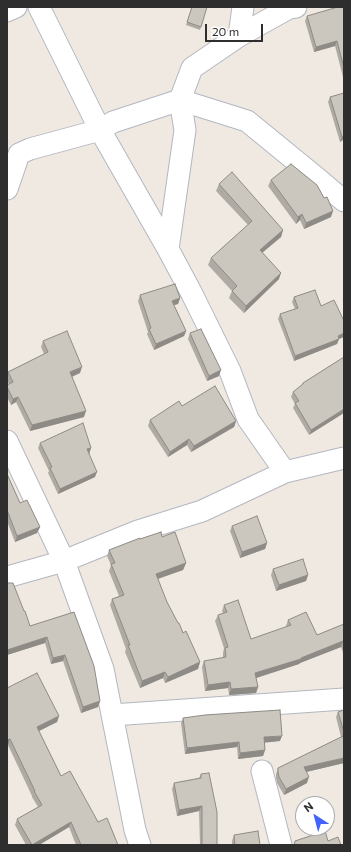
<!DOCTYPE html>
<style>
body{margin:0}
#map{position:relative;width:351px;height:852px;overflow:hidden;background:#efe9e1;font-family:Commissioner,sans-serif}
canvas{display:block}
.frame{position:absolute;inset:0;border:8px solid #2e2e2e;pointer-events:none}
.north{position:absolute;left:295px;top:796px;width:40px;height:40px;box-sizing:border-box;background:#fff;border:1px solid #ababab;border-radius:50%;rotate:324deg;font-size:11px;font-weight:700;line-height:16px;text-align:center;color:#2e2e2e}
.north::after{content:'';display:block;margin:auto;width:14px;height:18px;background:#4264fb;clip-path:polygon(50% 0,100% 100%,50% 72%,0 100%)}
.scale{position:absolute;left:205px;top:24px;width:58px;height:18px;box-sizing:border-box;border:2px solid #2e2e2e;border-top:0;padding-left:5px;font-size:12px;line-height:14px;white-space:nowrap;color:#2e2e2e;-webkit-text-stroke:3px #fff;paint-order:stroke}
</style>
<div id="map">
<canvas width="351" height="852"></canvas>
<div class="frame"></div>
<div class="north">N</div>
<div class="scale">20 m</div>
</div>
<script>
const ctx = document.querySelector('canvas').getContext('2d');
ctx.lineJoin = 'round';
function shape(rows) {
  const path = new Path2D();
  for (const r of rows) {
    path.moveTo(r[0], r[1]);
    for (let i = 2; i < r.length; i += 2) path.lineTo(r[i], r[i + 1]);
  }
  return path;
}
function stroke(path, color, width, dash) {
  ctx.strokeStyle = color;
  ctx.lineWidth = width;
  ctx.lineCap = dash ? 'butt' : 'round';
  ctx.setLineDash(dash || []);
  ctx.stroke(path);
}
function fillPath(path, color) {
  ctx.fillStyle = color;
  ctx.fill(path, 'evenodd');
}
const street = shape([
 [39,7,100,130,168,249],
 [7,11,16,7],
 [239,36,243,7],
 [7,189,19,154,30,149,100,130,113,122,180,100,247,121,318,179,344,201],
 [7,441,64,561,7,577],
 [285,472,248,419,230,371,191,292,168,249,185,130,180,100,192,68,239,36,289,8,296,7],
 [112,715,344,699],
 [262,771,281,845],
 [140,845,135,830,103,669,64,561,138,531,202,511,285,472,344,458]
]);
stroke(street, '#b4b7c1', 23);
stroke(street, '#fff', 21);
fillPath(shape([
 [192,7,207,7,200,30,186,25],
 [344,7,344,81,335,46,314,52,305,21,307,16],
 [344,93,344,139,340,142,328,102,330,97],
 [271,180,331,217,304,229,300,220,296,224,268,186],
 [219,184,283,230,281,237,262,253,279,279,244,313,229,298,232,291,208,265,211,258,248,225,216,191],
 [140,295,180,298,178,304,174,305,186,331,184,336,154,350,147,334,148,332,138,301],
 [294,297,321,306,339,339,337,344,294,361,278,319,280,314,295,309,292,302],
 [190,333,219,376,207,381,188,339],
 [43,341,80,373,72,377,84,417,30,431,16,402,11,405,7,397,7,385,9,384,7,381,7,373,8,372,44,354,41,347],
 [344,357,309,435,293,408,295,404,291,397,293,392,302,385,303,383],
 [182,406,236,421,234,427,191,452,187,445,168,457,148,426,150,420],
 [40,443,91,448,89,454,95,477,58,494,48,473,49,471,38,448],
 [7,474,20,503,40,527,37,533,15,542,7,521],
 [232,526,267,543,265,549,240,558,230,531],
 [162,537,186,563,183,570,158,579,167,602,178,623,200,662,198,669,165,683,163,678,140,688,125,652,126,649,110,605,112,599,119,596,109,571,111,565,107,556,109,550,140,539],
 [273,569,308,575,306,581,276,591,271,575],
 [7,583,30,626,74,612,100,701,98,707,81,713,63,661,51,664,45,643,7,655],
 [224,605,251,639,287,627,286,626,288,620,317,635,344,624,344,655,341,647,300,663,299,664,256,678,258,687,256,693,229,695,228,688,205,691,202,667,204,661,223,658,223,653,224,648,215,621,218,615,223,613,222,611],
 [7,688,59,716,57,722,39,731,61,776,118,845,76,845,69,827,39,845,26,845,15,825,17,819,38,807,32,797,32,796,8,745],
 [344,710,344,763,306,772,307,783,284,795,277,783,276,778,276,774,278,768,341,737,336,717,338,712],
 [183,718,280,741,264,742,265,750,263,756,238,759,237,747,185,754,181,723],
 [201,774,217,845,200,845,199,811,177,816,172,789,174,783,199,778],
 [234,835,260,845,232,845,232,841]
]), '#afaba4');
fillPath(shape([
 [337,41,335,46,314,52,316,47],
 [344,136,344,139,340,142,342,137],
 [333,211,331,217,304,229,306,223],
 [302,214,300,220,296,224,298,217],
 [283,230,281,237,257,257,260,250],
 [281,273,279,279,244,313,246,306],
 [180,298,178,304,170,306,172,301],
 [186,331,184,336,154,350,156,344],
 [344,333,344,337,339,339,337,344,294,361,295,356],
 [82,367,80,373,68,378,70,372],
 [221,370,219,376,207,381,209,376],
 [18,397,16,402,11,405,13,399],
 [344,409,344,413,309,435,311,430],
 [86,411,84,417,30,431,32,425],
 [236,421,234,427,191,452,194,446],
 [189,439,187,445,168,457,170,452],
 [91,448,89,454,87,449],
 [97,472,95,477,58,494,60,489],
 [40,527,37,533,15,542,17,536],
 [267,543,265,549,240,558,242,552],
 [186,563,183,570,154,580,156,574],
 [308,575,306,581,276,591,279,585],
 [47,637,45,643,7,655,7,650],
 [343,641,341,647,300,663,299,664,253,679,255,673,301,658],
 [65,655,63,661,51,664,53,658],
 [200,662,198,669,165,683,168,677],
 [165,672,163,678,140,688,142,681],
 [230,682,228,688,205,691,208,685],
 [258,687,256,693,229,695,231,689],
 [100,701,98,707,81,713,83,707],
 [59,716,57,722,35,733,37,727],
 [344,732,344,737,342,737],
 [282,736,280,741,262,743,264,737],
 [10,739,8,745,7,745,7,740],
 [239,742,237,747,185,754,187,748],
 [265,750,263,756,238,759,240,753],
 [344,758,344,763,302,773,304,767],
 [309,777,307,783,284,795,286,789],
 [202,806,199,811,177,816,179,810],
 [71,822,69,827,39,845,32,845]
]), '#8e8b86');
const building = shape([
 [192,7,207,7,201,27,187,22,192,7],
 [338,7,344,7,344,68,337,41,316,47,307,16,338,7],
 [344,93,344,136,342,137,330,97,344,93],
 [291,164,317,185,324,198,327,197,333,211,306,223,302,214,298,217,271,180,291,164],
 [232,172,283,230,260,250,281,273,246,306,232,291,237,286,211,258,252,221,219,184,232,172],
 [175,284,180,298,172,301,186,331,156,344,149,329,151,328,140,295,175,284],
 [315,290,321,306,334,300,344,321,344,333,338,336,339,339,295,356,280,314,298,308,294,297,315,290],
 [201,329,221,370,209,376,190,333,201,329],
 [67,331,82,367,70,372,86,411,32,425,18,397,13,399,7,387,7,385,13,382,8,372,48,352,43,341,67,331],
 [344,357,344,409,311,430,295,403,299,401,293,392,303,384,303,383,344,357],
 [215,386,236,421,194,446,189,439,170,452,150,420,179,401,182,406,215,386],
 [83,423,91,448,87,449,97,472,60,489,50,468,52,467,40,443,83,423],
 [7,474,20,503,27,500,40,527,17,536,7,510,7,474],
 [257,516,267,543,242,552,232,526,257,516],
 [161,532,162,537,175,532,186,563,156,574,167,602,178,623,179,623,183,633,186,631,200,662,168,677,165,672,142,681,128,645,130,645,112,599,124,595,111,564,115,563,109,550,140,538,140,539,161,532],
 [303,559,308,575,279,585,273,569,303,559],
 [7,583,13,583,24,611,25,611,30,626,74,612,94,666,100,701,83,707,65,655,53,658,47,637,7,650,7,583],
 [238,600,251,639,291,625,288,620,306,612,317,635,344,624,344,644,343,641,301,658,301,659,255,673,258,687,231,689,230,682,208,685,204,661,226,657,225,648,228,647,218,615,227,612,224,605,238,600],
 [37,673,59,716,37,727,61,776,70,771,98,822,107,818,118,845,81,845,71,822,32,845,17,819,42,805,34,791,35,791,10,739,7,740,7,688,37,673],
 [280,710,282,736,264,737,265,750,240,753,239,742,187,748,183,718,205,715,280,710],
 [344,710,344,732,338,712,344,710],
 [344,736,344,758,304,767,309,777,286,789,279,777,278,772,278,768,339,738,344,736],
 [209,773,217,812,217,845,202,845,202,806,179,810,174,783,201,778,201,774,209,773],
 [258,831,260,845,235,845,234,835,258,831],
 [325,831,328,841,338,837,341,845,294,845,295,841,325,831]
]);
fillPath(building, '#cbc7bf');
stroke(building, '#8e8b86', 1);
</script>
